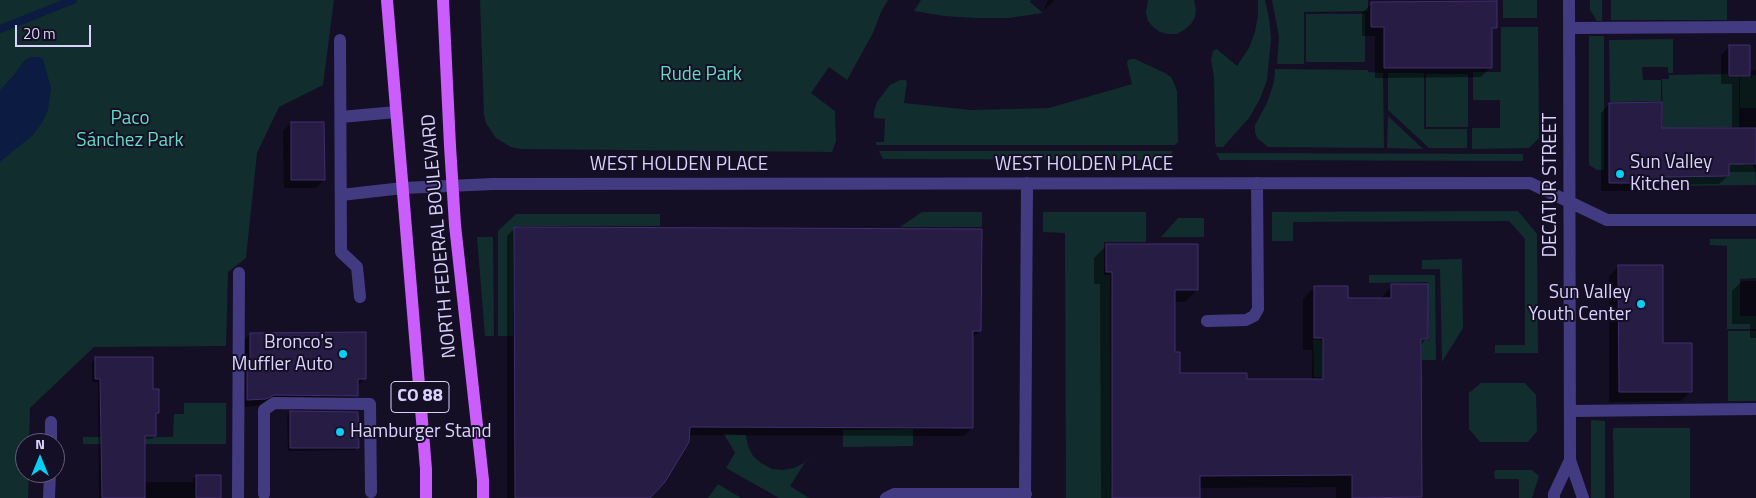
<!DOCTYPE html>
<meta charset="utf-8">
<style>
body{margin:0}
#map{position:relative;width:1756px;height:498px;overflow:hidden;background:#140f24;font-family:"Titillium Web",sans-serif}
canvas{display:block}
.north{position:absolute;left:15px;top:433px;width:50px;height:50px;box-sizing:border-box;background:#140f24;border:1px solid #645d7b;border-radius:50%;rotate:0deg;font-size:14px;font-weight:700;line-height:20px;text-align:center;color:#dbd3fe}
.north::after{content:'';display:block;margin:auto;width:18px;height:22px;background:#07cef6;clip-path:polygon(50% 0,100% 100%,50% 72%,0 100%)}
.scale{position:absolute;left:15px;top:25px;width:76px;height:22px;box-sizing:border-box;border:2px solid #dbd3fe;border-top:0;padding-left:6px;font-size:15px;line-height:18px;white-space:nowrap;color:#dbd3fe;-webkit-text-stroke:4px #140f24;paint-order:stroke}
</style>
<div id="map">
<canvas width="1756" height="498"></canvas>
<div class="north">N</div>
<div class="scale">20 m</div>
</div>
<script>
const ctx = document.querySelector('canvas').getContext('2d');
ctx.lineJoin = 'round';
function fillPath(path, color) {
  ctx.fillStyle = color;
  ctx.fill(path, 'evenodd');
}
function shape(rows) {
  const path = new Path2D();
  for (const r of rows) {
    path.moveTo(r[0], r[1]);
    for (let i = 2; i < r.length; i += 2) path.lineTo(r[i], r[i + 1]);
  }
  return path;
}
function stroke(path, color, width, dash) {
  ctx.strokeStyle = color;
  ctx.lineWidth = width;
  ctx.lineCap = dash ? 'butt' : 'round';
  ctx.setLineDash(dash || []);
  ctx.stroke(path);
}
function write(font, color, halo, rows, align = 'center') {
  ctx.font = font + ' "Titillium Web",sans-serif';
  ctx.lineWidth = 4;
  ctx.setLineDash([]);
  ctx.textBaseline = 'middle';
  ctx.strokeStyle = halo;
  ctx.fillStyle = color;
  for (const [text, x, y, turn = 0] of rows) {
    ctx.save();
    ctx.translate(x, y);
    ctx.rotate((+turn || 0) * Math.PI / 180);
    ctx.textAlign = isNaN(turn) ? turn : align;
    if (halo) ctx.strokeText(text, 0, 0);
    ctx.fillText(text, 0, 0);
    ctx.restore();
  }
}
fillPath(shape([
 [0,0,334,0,323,85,279,107,257,153,246,258,228,272,226,346,94,347,30,408,29,443,25,443,25,473,29,473,28,498,0,498],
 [480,0,888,0,881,12,873,33,847,80,829,67,811,93,835,111,836,141,832,152,520,149,511,147,496,138,486,123,484,115],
 [921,0,1031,0,1030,2,1043,13,1008,18,975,18,944,16,914,11],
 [1148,0,1194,0,1196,9,1195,17,1191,24,1184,30,1177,34,1168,34,1160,32,1153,27,1148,21,1146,13],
 [1258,0,1265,0,1269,18,1271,39,1267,80,1260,99,1249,118,1223,147,1216,147,1215,142,1214,77,1211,60,1213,51,1217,49,1237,66,1249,48,1255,32,1258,16],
 [1272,0,1368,0,1368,11,1304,12,1304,64,1277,64,1279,37],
 [1503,0,1537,0,1537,18,1503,18],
 [1590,0,1602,0,1602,21,1597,21,1590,10],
 [1611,0,1727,0,1727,20,1611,20],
 [1306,14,1365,14,1365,62,1306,62],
 [1501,27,1538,27,1539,138,1529,148,1472,149,1472,128,1500,128,1500,100,1473,100,1473,72,1501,72],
 [1589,36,1604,36,1604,170,1597,170,1589,165],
 [1673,39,1673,73,1668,73,1668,67,1642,67,1643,80,1661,80,1661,101,1610,102,1609,40],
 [1132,59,1135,59,1165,73,1171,77,1174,83,1177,91,1178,142,1175,145,876,145,876,142,884,142,885,119,874,118,874,111,877,102,890,85,900,80,906,80,907,82,904,103,971,110,1049,108,1132,84,1127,63,1128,60],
 [1275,69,1368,70,1368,72,1383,73,1384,148,1268,147,1257,138,1255,132,1255,125,1267,103,1274,82],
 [1388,73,1424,73,1424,129,1467,129,1467,148,1429,148,1388,110],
 [1426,74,1468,74,1468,127,1426,127],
 [1728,74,1728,77,1739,77,1739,127,1663,128,1662,79,1669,79,1669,75],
 [1752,75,1756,75,1756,108,1740,108,1740,77,1752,77],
 [1388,116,1423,149,1387,148],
 [1729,128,1744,157,1744,165,1753,165,1753,167,1755,167,1756,185,1663,186,1663,129,1669,129,1670,177,1729,177],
 [879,151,1173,151,1167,160,883,159],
 [1216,153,1523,154,1523,161,1220,160],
 [1518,211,1537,234,1538,353,1495,353,1495,345,1525,345,1525,239,1509,221,1293,222,1293,241,1272,241,1272,212],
 [922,212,982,212,982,227,900,227],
 [1043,212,1146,212,1146,242,1104,242,1104,275,1110,275,1111,498,1066,498,1065,233,1043,232],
 [516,214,660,214,660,226,514,226,513,336,498,336,498,231],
 [1178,218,1204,218,1204,237,1161,237],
 [477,237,493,237,494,336,485,336],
 [1710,239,1756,239,1756,278,1740,279,1740,316,1756,316,1756,329,1727,329,1727,246,1710,245],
 [1462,259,1463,328,1442,362,1440,269,1422,269,1422,260],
 [1369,275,1435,275,1436,360,1422,360,1422,340,1429,340,1428,282,1369,283],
 [1728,331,1756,331,1756,401,1728,401],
 [1313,340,1322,340,1322,349,1347,348,1340,377,1314,377],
 [1481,383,1525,383,1536,395,1537,431,1528,442,1480,442,1469,429,1469,393],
 [184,403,226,403,226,444,83,444,83,437,173,437,174,414,184,414],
 [1591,420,1605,421,1605,498,1591,498],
 [1613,428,1690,428,1690,498,1614,498],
 [913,429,913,446,843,447,843,430],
 [724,434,746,435,748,446,753,456,761,463,772,469,783,470,794,468,804,463,811,453,790,486,809,498,779,498,726,468,735,453],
 [1496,470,1532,470,1539,476,1532,498,1519,498,1519,479,1495,479,1494,472],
 [718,484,741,498,708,498]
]), '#122d2e');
fillPath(shape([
 [31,57,38,57,43,59,51,88,48,110,43,121,33,135,0,162,0,90,14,75,24,61]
]), '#0b1b41');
fillPath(shape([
 [1048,0,1055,0,1044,10],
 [1372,3,1495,27,1491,32,1491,67,1481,77,1375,78,1375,36,1362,36,1362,13],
 [1729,47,1749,71,1756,70,1756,172,1728,172,1728,176,1719,184,1658,185,1652,191,1601,191,1601,113,1609,104,1661,130,1732,130,1732,84,1721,84,1721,55],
 [291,123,324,180,316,188,284,188,283,131],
 [515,228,980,330,972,339,972,428,964,436,688,435,648,498,507,498,507,236],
 [1106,246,1197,290,1185,302,1173,302,1173,353,1179,374,1246,380,1312,380,1312,350,1303,350,1303,299,1315,287,1347,299,1380,299,1392,286,1427,338,1420,345,1421,498,1336,498,1336,487,1199,488,1199,498,1101,498,1100,284,1094,284,1094,258],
 [1619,266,1662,344,1691,391,1681,401,1609,402,1609,276],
 [1742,281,1756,281,1756,338,1750,338,1750,324,1732,324,1732,291],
 [250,334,365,378,357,387,357,395,349,403,265,402,257,406,239,407,242,342],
 [96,359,152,390,157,413,155,415,155,436,152,439,144,439,144,482,193,482,193,479,196,476,220,498,99,498,98,382,92,382,92,362],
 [290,413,357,448,355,450,288,451,287,415]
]), '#0007');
stroke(shape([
 [0,29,73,0]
]), '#0b1b41', 8);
const building = shape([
 [1497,1,1497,28,1492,28,1492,68,1384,68,1384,27,1371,27,1371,2,1497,1],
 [1729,45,1750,45,1750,76,1729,76,1729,45],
 [1662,102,1662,128,1756,128,1756,164,1729,164,1729,176,1662,177,1662,183,1609,183,1609,103,1662,102],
 [291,122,324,122,325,180,291,180,291,122],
 [514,227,982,229,981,331,973,331,973,428,690,427,689,442,665,482,650,498,515,498,514,227],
 [1106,244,1198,244,1198,290,1175,290,1175,352,1180,352,1180,373,1247,373,1247,379,1323,379,1323,338,1314,338,1314,286,1348,286,1348,298,1391,298,1391,284,1428,284,1428,339,1421,339,1422,497,1352,498,1352,475,1200,476,1200,498,1112,498,1112,272,1106,272,1106,244],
 [1618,265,1663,265,1663,343,1692,343,1692,392,1619,392,1618,265],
 [366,332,366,379,358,379,358,396,274,395,266,399,247,400,247,362,250,362,250,333,366,332],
 [95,357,153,357,153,389,159,389,159,413,156,413,156,436,145,436,145,498,102,498,100,379,95,379,95,357],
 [290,411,358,412,359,448,290,448,290,411],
 [196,475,221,475,221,498,196,498,196,475]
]);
fillPath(building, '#271c44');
stroke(building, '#402e70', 1);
stroke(shape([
 [1569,0,1570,460,1583,498],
 [1569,28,1756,27],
 [340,40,341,252,357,267,360,297],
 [341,117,396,112],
 [341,195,403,188,493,184,1530,183,1607,220,1756,220],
 [1207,321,1246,320,1254,316,1258,309,1257,183],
 [1570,411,1756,409],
 [51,443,51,422],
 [264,494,264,410,274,403,370,404,371,492],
 [49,498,50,473],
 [238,498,239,273],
 [886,498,894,494,1026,494],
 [1025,498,1027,183],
 [1554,498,1554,494,1570,460]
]), '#433b82', 12);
stroke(shape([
 [387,0,426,469,426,498],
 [443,0,450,146,455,225,483,480,483,498]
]), '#ca5dfb', 12);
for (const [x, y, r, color] of [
 [1620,174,5,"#07cef6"],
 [1641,304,5,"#07cef6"],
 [343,354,5,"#07cef6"],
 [340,432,5,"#07cef6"]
]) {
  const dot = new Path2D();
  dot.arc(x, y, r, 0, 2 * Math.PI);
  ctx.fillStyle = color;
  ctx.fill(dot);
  stroke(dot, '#140f24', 2);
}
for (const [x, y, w] of [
 [420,397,58]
]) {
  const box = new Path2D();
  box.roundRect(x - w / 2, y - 15.5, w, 31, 4);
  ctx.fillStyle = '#140f24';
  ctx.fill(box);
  stroke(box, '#dbd3fe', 1);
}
write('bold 18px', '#dbd3fe', null, [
 ["CO 88",420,397]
]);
write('19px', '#61dcc6', '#140f24', [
 ["Rude Park",701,75],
 ["Paco",130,119],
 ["Sánchez Park",130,141]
]);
write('19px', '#dbd3fe', '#140f24', [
 ["Sun Valley",1630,163],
 ["Kitchen",1630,185],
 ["Sun Valley",1631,293,"right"],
 ["Youth Center",1631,315,"right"],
 ["Bronco's",333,343,"right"],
 ["Muffler Auto",333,365,"right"],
 ["Hamburger Stand",350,432]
], 'left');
write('19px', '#dbd3fe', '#140f24', [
 ["WEST HOLDEN PLACE",679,165],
 ["WEST HOLDEN PLACE",1084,165],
 ["DECATUR STREET",1551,185,-90],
 ["NORTH FEDERAL BOULEVARD",440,236,-95]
]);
</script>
